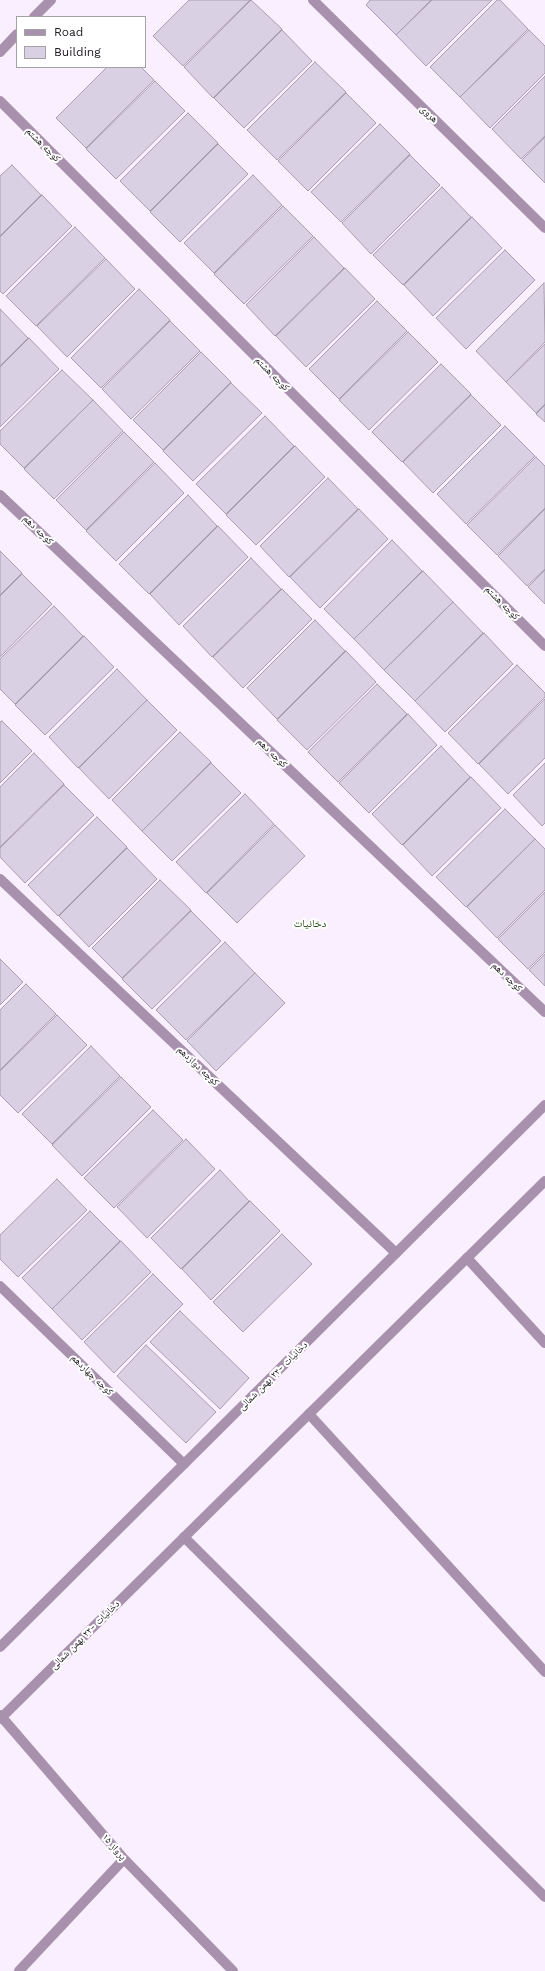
<!DOCTYPE html>
<meta charset="utf-8">
<style>
body{margin:0}
#map{position:relative;width:545px;height:1971px;overflow:hidden;background:#f9effe;font-family:"Work Sans",sans-serif}
canvas{display:block}
.legend{position:absolute;left:16px;top:16px;width:130px;height:52px;box-sizing:border-box;background:#fff;border:1px solid #a4a2a5;margin:0;padding:5px 7px;list-style:none;font-size:12px;color:#1b161d}
.legend li{display:flex;align-items:center;gap:8px;height:20px}
.legend b{width:20px;border:1px solid #a4a2a5}
</style>
<div id="map">
<canvas width="545" height="1971"></canvas>
<ul class="legend">
<li><b style="height:5px;background:#a791ac"></b>Road</li>
<li><b style="height:11px;background:#dad0e4"></b>Building</li>
</ul>
</div>
<script>
const ctx = document.querySelector('canvas').getContext('2d');
ctx.lineJoin = 'round';
function fillPath(path, color) {
  ctx.fillStyle = color;
  ctx.fill(path, 'evenodd');
}
function shape(rows) {
  const path = new Path2D();
  for (const r of rows) {
    path.moveTo(r[0], r[1]);
    for (let i = 2; i < r.length; i += 2) path.lineTo(r[i], r[i + 1]);
  }
  return path;
}
function stroke(path, color, width, dash) {
  ctx.strokeStyle = color;
  ctx.lineWidth = width;
  ctx.lineCap = dash ? 'butt' : 'round';
  ctx.setLineDash(dash || []);
  ctx.stroke(path);
}
function write(font, color, halo, rows, align = 'center') {
  ctx.font = font + ' "Work Sans","Noto Naskh Arabic",sans-serif';
  ctx.lineWidth = 4;
  ctx.setLineDash([]);
  ctx.textBaseline = 'middle';
  ctx.strokeStyle = halo;
  ctx.fillStyle = color;
  for (const [text, x, y, turn = 0] of rows) {
    ctx.save();
    ctx.translate(x, y);
    ctx.rotate((+turn || 0) * Math.PI / 180);
    ctx.textAlign = isNaN(turn) ? turn : align;
    if (halo) ctx.strokeText(text, 0, 0);
    ctx.fillText(text, 0, 0);
    ctx.restore();
  }
}
const building = shape([
 [189,0,250,0,183,66,153,36,189,0],
 [251,0,282,29,213,98,184,67,251,0],
 [370,0,431,0,396,35,366,5,370,0],
 [432,0,492,0,426,66,396,35,432,0],
 [497,0,500,0,528,29,460,97,430,67,497,0],
 [282,30,312,61,244,128,214,98,282,30],
 [529,30,545,46,545,73,490,128,460,97,529,30],
 [315,62,346,92,277,160,247,130,315,62],
 [107,67,141,67,154,80,86,148,56,118,107,67],
 [545,76,545,136,521,159,492,129,545,76],
 [155,81,185,111,116,179,86,149,155,81],
 [346,93,376,123,308,191,278,161,346,93],
 [188,113,218,143,150,211,120,181,188,113],
 [380,124,410,154,341,222,311,192,380,124],
 [545,137,545,183,522,160,545,137],
 [218,144,248,174,180,242,150,212,218,144],
 [410,155,440,185,371,254,342,223,410,155],
 [12,165,41,195,0,236,0,176,12,165],
 [253,175,282,205,214,273,184,243,253,175],
 [442,187,471,217,403,285,373,255,442,187],
 [42,195,72,226,3,294,0,291,0,237,42,195],
 [283,206,313,236,244,304,214,274,283,206],
 [472,217,502,248,433,316,404,285,472,217],
 [75,227,105,258,36,326,6,296,75,227],
 [314,237,344,268,275,336,246,305,314,237],
 [505,250,535,280,466,349,436,318,505,250],
 [106,259,135,289,67,357,37,326,106,259],
 [345,268,375,299,306,367,276,336,345,268],
 [544,283,545,342,506,382,476,351,544,283],
 [139,289,170,320,101,388,71,358,139,289],
 [377,301,407,331,339,399,309,369,377,301],
 [0,309,28,338,0,366,0,309],
 [170,321,200,351,131,419,102,389,170,321],
 [408,332,438,362,369,430,339,400,408,332],
 [29,338,59,369,0,427,0,367,29,338],
 [545,344,545,404,536,413,506,382,545,344],
 [201,352,231,382,163,450,133,420,201,352],
 [441,364,471,394,402,462,372,432,441,364],
 [62,370,93,400,24,468,0,444,0,431,62,370],
 [231,383,262,413,193,481,163,451,231,383],
 [471,395,501,425,433,493,403,462,471,395],
 [93,400,123,431,54,499,24,469,93,400],
 [545,405,545,422,536,414,545,405],
 [265,416,294,446,226,514,196,484,265,416],
 [505,426,535,456,466,524,437,494,505,426],
 [124,432,154,462,86,530,56,500,124,432],
 [295,446,325,477,256,545,226,515,295,446],
 [536,457,545,466,545,508,497,555,467,525,536,457],
 [155,463,184,493,116,561,86,531,155,463],
 [328,478,358,509,289,577,260,546,328,478],
 [188,495,217,526,149,594,119,564,188,495],
 [359,509,388,539,320,608,290,577,359,509],
 [545,509,545,569,527,586,498,556,545,509],
 [218,526,248,557,179,625,150,594,218,526],
 [392,540,422,571,354,639,324,609,392,540],
 [0,551,22,573,0,595,0,551],
 [251,558,281,589,212,657,183,626,251,558],
 [545,570,545,604,528,587,545,570],
 [423,571,453,602,384,670,354,639,423,571],
 [22,574,52,604,0,657,0,596,22,574],
 [282,589,312,619,243,688,213,657,282,589],
 [453,602,483,633,415,701,384,670,453,602],
 [54,606,83,636,15,704,0,689,0,659,54,606],
 [315,620,345,651,277,719,247,688,315,620],
 [484,633,513,664,445,732,415,701,484,633],
 [84,636,114,667,45,735,15,705,84,636],
 [346,651,376,682,307,750,277,720,346,651],
 [517,665,545,693,545,697,478,764,448,733,517,665],
 [117,669,147,700,78,768,49,737,117,669],
 [377,684,407,714,338,782,308,752,377,684],
 [545,699,545,758,508,794,479,764,545,699],
 [147,700,177,730,109,799,79,768,147,700],
 [408,714,437,745,369,813,339,783,408,714],
 [2,721,32,751,0,783,0,722,2,721],
 [180,732,211,762,142,831,112,800,180,732],
 [441,746,470,777,402,845,372,814,441,746],
 [34,753,64,784,0,847,0,787,34,753],
 [211,763,241,793,172,861,142,831,211,763],
 [545,763,545,823,542,826,513,795,545,763],
 [471,777,501,808,432,876,403,845,471,777],
 [64,785,94,815,25,883,0,857,0,848,64,785],
 [245,794,274,824,206,893,176,862,245,794],
 [505,809,535,839,466,907,436,877,505,809],
 [97,817,127,847,58,916,28,885,97,817],
 [275,825,305,856,237,923,207,893,275,825],
 [535,839,545,849,545,890,497,938,467,907,535,839],
 [127,848,157,879,89,947,59,916,127,848],
 [160,880,191,910,122,978,92,948,160,880],
 [545,892,545,952,528,969,498,939,545,892],
 [191,911,221,941,152,1009,122,979,191,911],
 [225,942,255,973,186,1040,156,1010,225,942],
 [545,954,545,986,529,970,545,954],
 [0,959,23,982,0,1005,0,959],
 [255,973,285,1003,216,1071,187,1041,255,973],
 [26,984,56,1014,0,1070,0,1010,26,984],
 [57,1015,87,1045,18,1113,0,1095,0,1071,57,1015],
 [91,1046,120,1076,52,1144,22,1114,91,1046],
 [121,1077,151,1107,82,1176,52,1145,121,1077],
 [153,1110,183,1140,114,1208,84,1178,153,1110],
 [186,1139,215,1169,147,1238,117,1207,186,1139],
 [220,1170,249,1201,181,1269,151,1238,220,1170],
 [57,1179,87,1210,18,1277,0,1259,0,1235,57,1179],
 [250,1201,280,1231,211,1300,182,1269,250,1201],
 [90,1211,120,1241,52,1309,22,1278,90,1211],
 [282,1234,312,1264,243,1332,213,1302,282,1234],
 [121,1241,151,1272,82,1340,52,1309,121,1241],
 [153,1274,183,1304,114,1373,84,1342,153,1274],
 [180,1311,249,1378,220,1409,150,1342,180,1311],
 [146,1345,216,1412,186,1443,117,1376,146,1345]
]);
fillPath(building, '#dad0e4');
stroke(building, '#a79eb0', 1);
stroke(shape([
 [467,1258,545,1343]
]), '#a791ac', 10);
stroke(shape([
 [313,0,545,228],
 [0,101,545,646],
 [0,495,545,1012],
 [0,879,396,1253],
 [0,1286,184,1464],
 [309,1414,545,1672],
 [184,1537,545,1897],
 [0,1715,124,1859,233,1971],
 [19,1971,124,1859]
]), '#a791ac', 10);
stroke(shape([
 [34,17,51,0],
 [0,52,17,34],
 [0,1647,545,1105],
 [0,1719,545,1181]
]), '#a791ac', 10);
write('10px', '#1b161d', '#fff', [
 ["هروی",429,114,44],
 ["کوچه هشتم",43,145,45],
 ["کوچه هشتم",272,374,45],
 ["کوچه دهم",38,530,44],
 ["کوچه هشتم",502,603,45],
 ["کوچه دهم",272,753,44],
 ["کوچه دهم",507,977,44],
 ["کوچه دوازدهم",198,1066,43],
 ["کوچه چهاردهم",92,1375,44],
 ["دخانیات -۲۲ بهمن شمالی",273,1376,-45],
 ["دخانیات -۲۲ بهمن شمالی",85,1635,-45],
 ["پرواز ۱۵",114,1847,49]
]);
write('11px', '#1a3f00', '#fff', [
 ["دخانیات",310,924]
]);
</script>
